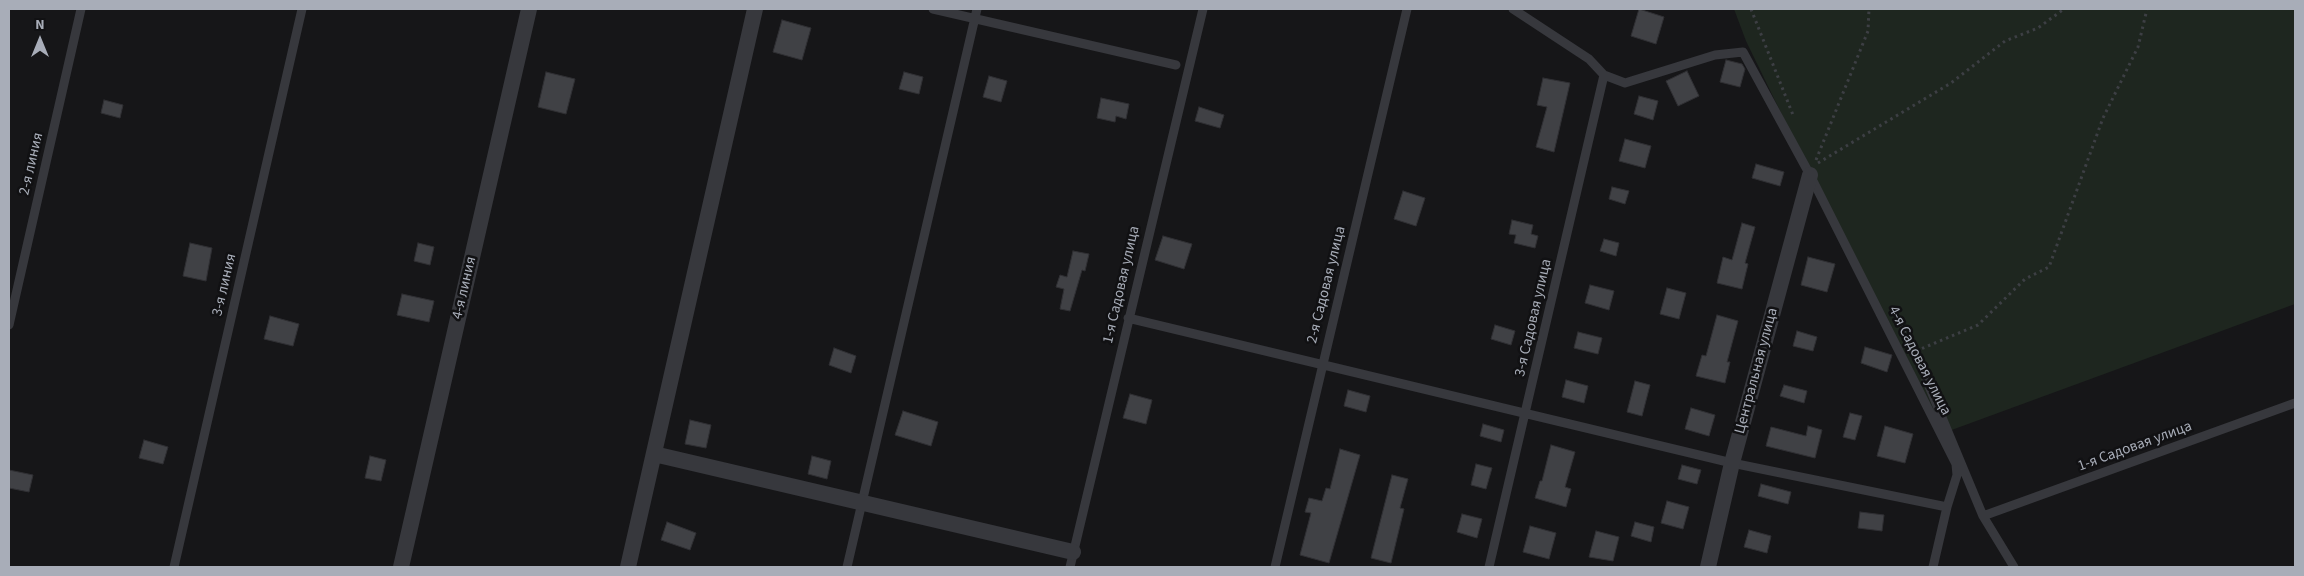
<!DOCTYPE html>
<meta charset="utf-8">
<style>
body{margin:0}
#map{position:relative;width:2304px;height:576px;overflow:hidden;background:#161618;font-family:"Source Sans 3",sans-serif}
canvas{display:block}
.frame{position:absolute;inset:0;border:10px solid #a8adb8;pointer-events:none}
.north{position:absolute;left:15px;top:15px;width:50px;height:50px;-webkit-text-stroke:4px #111113;paint-order:stroke;rotate:0deg;font-size:14px;font-weight:700;line-height:20px;text-align:center;color:#a8adb8}
.north::after{content:'';display:block;margin:auto;width:18px;height:22px;background:#a8adb8;clip-path:polygon(50% 0,100% 100%,50% 72%,0 100%)}
</style>
<div id="map">
<canvas width="2304" height="576"></canvas>
<div class="frame"></div>
<div class="north">N</div>
</div>
<script>
const ctx = document.querySelector('canvas').getContext('2d');
ctx.lineJoin = 'round';
function fillPath(path, color) {
  ctx.fillStyle = color;
  ctx.fill(path, 'evenodd');
}
function shape(rows) {
  const path = new Path2D();
  for (const r of rows) {
    path.moveTo(r[0], r[1]);
    for (let i = 2; i < r.length; i += 2) path.lineTo(r[i], r[i + 1]);
  }
  return path;
}
function stroke(path, color, width, dash) {
  ctx.strokeStyle = color;
  ctx.lineWidth = width;
  ctx.lineCap = dash ? 'butt' : 'round';
  ctx.setLineDash(dash || []);
  ctx.stroke(path);
}
function write(font, color, halo, rows, align = 'center') {
  ctx.font = font + ' "Source Sans 3",sans-serif';
  ctx.lineWidth = 5;
  ctx.setLineDash([]);
  ctx.textBaseline = 'middle';
  ctx.strokeStyle = halo;
  ctx.fillStyle = color;
  for (const [text, x, y, turn = 0] of rows) {
    ctx.save();
    ctx.translate(x, y);
    ctx.rotate((+turn || 0) * Math.PI / 180);
    ctx.textAlign = isNaN(turn) ? turn : align;
    if (halo) ctx.strokeText(text, 0, 0);
    ctx.fillText(text, 0, 0);
    ctx.restore();
  }
}
fillPath(shape([
 [1734,9,2295,9,2295,304,1938,435,1746,41]
]), '#1e261f');
const building = shape([
 [1639,9,1664,17,1656,44,1631,36,1639,9],
 [782,20,811,28,802,60,773,52,782,20],
 [1726,60,1742,64,1745,69,1740,87,1720,82,1726,60],
 [1687,71,1699,96,1678,106,1666,81,1687,71],
 [546,72,575,79,566,114,538,107,546,72],
 [904,72,923,77,919,94,899,89,904,72],
 [989,76,1007,81,1001,102,983,97,989,76],
 [1543,78,1570,83,1554,152,1536,147,1547,107,1537,105,1543,78],
 [1639,96,1658,101,1653,120,1634,114,1639,96],
 [1101,98,1129,104,1126,119,1116,116,1115,122,1097,118,1101,98],
 [104,100,123,105,120,118,101,113,104,100],
 [1199,107,1224,115,1220,128,1195,121,1199,107],
 [1625,139,1651,146,1645,168,1619,161,1625,139],
 [1756,164,1784,172,1780,186,1752,178,1756,164],
 [1612,187,1629,191,1625,204,1609,199,1612,187],
 [1403,191,1425,198,1416,226,1394,219,1403,191],
 [1512,220,1533,225,1531,234,1538,236,1535,248,1514,243,1516,235,1509,234,1512,220],
 [1742,223,1755,227,1745,263,1748,264,1742,289,1717,283,1723,257,1732,260,1742,223],
 [1163,236,1192,244,1184,269,1155,260,1163,236],
 [1604,239,1619,243,1616,256,1600,251,1604,239],
 [190,243,212,248,206,281,183,276,190,243],
 [418,243,434,247,430,265,414,261,418,243],
 [1073,251,1089,254,1085,271,1082,270,1070,311,1060,309,1064,289,1056,287,1060,275,1067,277,1073,251],
 [1808,257,1835,264,1827,292,1801,285,1808,257],
 [1590,285,1614,291,1609,310,1585,303,1590,285],
 [1667,288,1686,293,1679,319,1660,314,1667,288],
 [402,294,434,301,429,322,397,315,402,294],
 [1717,315,1738,321,1727,362,1730,362,1725,383,1696,376,1702,355,1706,356,1717,315],
 [270,316,299,324,293,346,264,339,270,316],
 [1495,325,1515,331,1511,345,1491,339,1495,325],
 [1797,331,1817,337,1813,351,1793,346,1797,331],
 [1578,332,1602,338,1598,354,1574,348,1578,332],
 [1865,347,1892,355,1887,372,1861,363,1865,347],
 [834,348,856,356,851,373,829,365,834,348],
 [1566,380,1588,386,1584,403,1562,397,1566,380],
 [1635,381,1650,385,1642,416,1627,412,1635,381],
 [1784,385,1807,391,1804,403,1780,396,1784,385],
 [1348,390,1370,396,1366,412,1344,406,1348,390],
 [1130,394,1152,400,1146,424,1123,418,1130,394],
 [1691,408,1715,415,1709,436,1685,429,1691,408],
 [903,411,938,422,931,446,895,435,903,411],
 [1850,413,1862,416,1855,440,1843,437,1850,413],
 [690,420,711,425,706,448,685,444,690,420],
 [1483,424,1504,430,1501,442,1480,436,1483,424],
 [1808,426,1822,430,1815,458,1766,446,1771,427,1806,436,1808,426],
 [1885,426,1913,434,1905,463,1877,456,1885,426],
 [144,440,168,447,163,464,139,458,144,440],
 [1551,445,1575,452,1565,487,1571,489,1566,507,1535,498,1540,481,1542,481,1551,445],
 [1340,449,1360,455,1329,563,1300,555,1311,513,1305,512,1309,498,1322,501,1326,488,1330,489,1340,449],
 [370,456,386,460,381,481,365,478,370,456],
 [812,456,831,461,827,479,808,474,812,456],
 [1476,464,1492,468,1486,489,1471,485,1476,464],
 [1682,465,1701,470,1697,484,1678,479,1682,465],
 [9,470,33,475,29,492,9,488,9,470],
 [1392,475,1408,479,1400,508,1404,509,1391,563,1371,558,1392,475],
 [1761,484,1791,492,1788,504,1758,496,1761,484],
 [1667,501,1689,507,1683,529,1661,523,1667,501],
 [1860,512,1884,515,1882,531,1858,528,1860,512],
 [1462,514,1482,519,1477,538,1457,532,1462,514],
 [667,522,696,533,690,550,661,540,667,522],
 [1635,522,1654,527,1651,542,1631,536,1635,522],
 [1530,526,1556,533,1549,559,1523,552,1530,526],
 [1749,530,1771,536,1767,553,1744,547,1749,530],
 [1596,531,1619,537,1613,561,1589,557,1596,531]
]);
fillPath(building, '#404145');
stroke(building, '#303034', 1);
stroke(shape([
 [1751,9,1793,115],
 [1816,160,1868,31,1869,9],
 [1818,163,1951,83,2005,41,2038,28,2064,9],
 [1901,325,1920,362],
 [1916,351,1978,325,2025,279,2049,267,2103,118,2138,47,2147,9]
]), '#3d3f44', 3, [2.5, 4]);
stroke(shape([
 [933,9,1176,65],
 [1513,9,1589,59,1604,75,1625,83,1715,55,1743,52,1810,175,1956,464,1957,475,1947,507,1933,567],
 [1128,318,1732,463,1947,507],
 [9,325,81,9],
 [1926,379,1983,516,2014,567],
 [1983,516,2295,403],
 [174,567,302,9],
 [847,567,977,9],
 [1070,567,1203,9],
 [1275,567,1407,9],
 [1489,567,1604,75]
]), '#37383d', 9);
stroke(shape([
 [654,454,1073,552],
 [401,567,529,9],
 [628,567,755,9],
 [1708,567,1732,463,1810,175]
]), '#37383d', 16);
write('15px', '#a8adb8', '#111113', [
 ["2-я линия",32,164,-77],
 ["3-я линия",225,285,-77],
 ["1-я Садовая улица",1122,285,-77],
 ["2-я Садовая улица",1327,285,-76],
 ["4-я линия",465,288,-77],
 ["3-я Садовая улица",1534,318,-77],
 ["4-я Садовая улица",1919,361,63],
 ["Центральная улица",1757,371,-75],
 ["1-я Садовая улица",2135,447,-20]
]);
</script>
